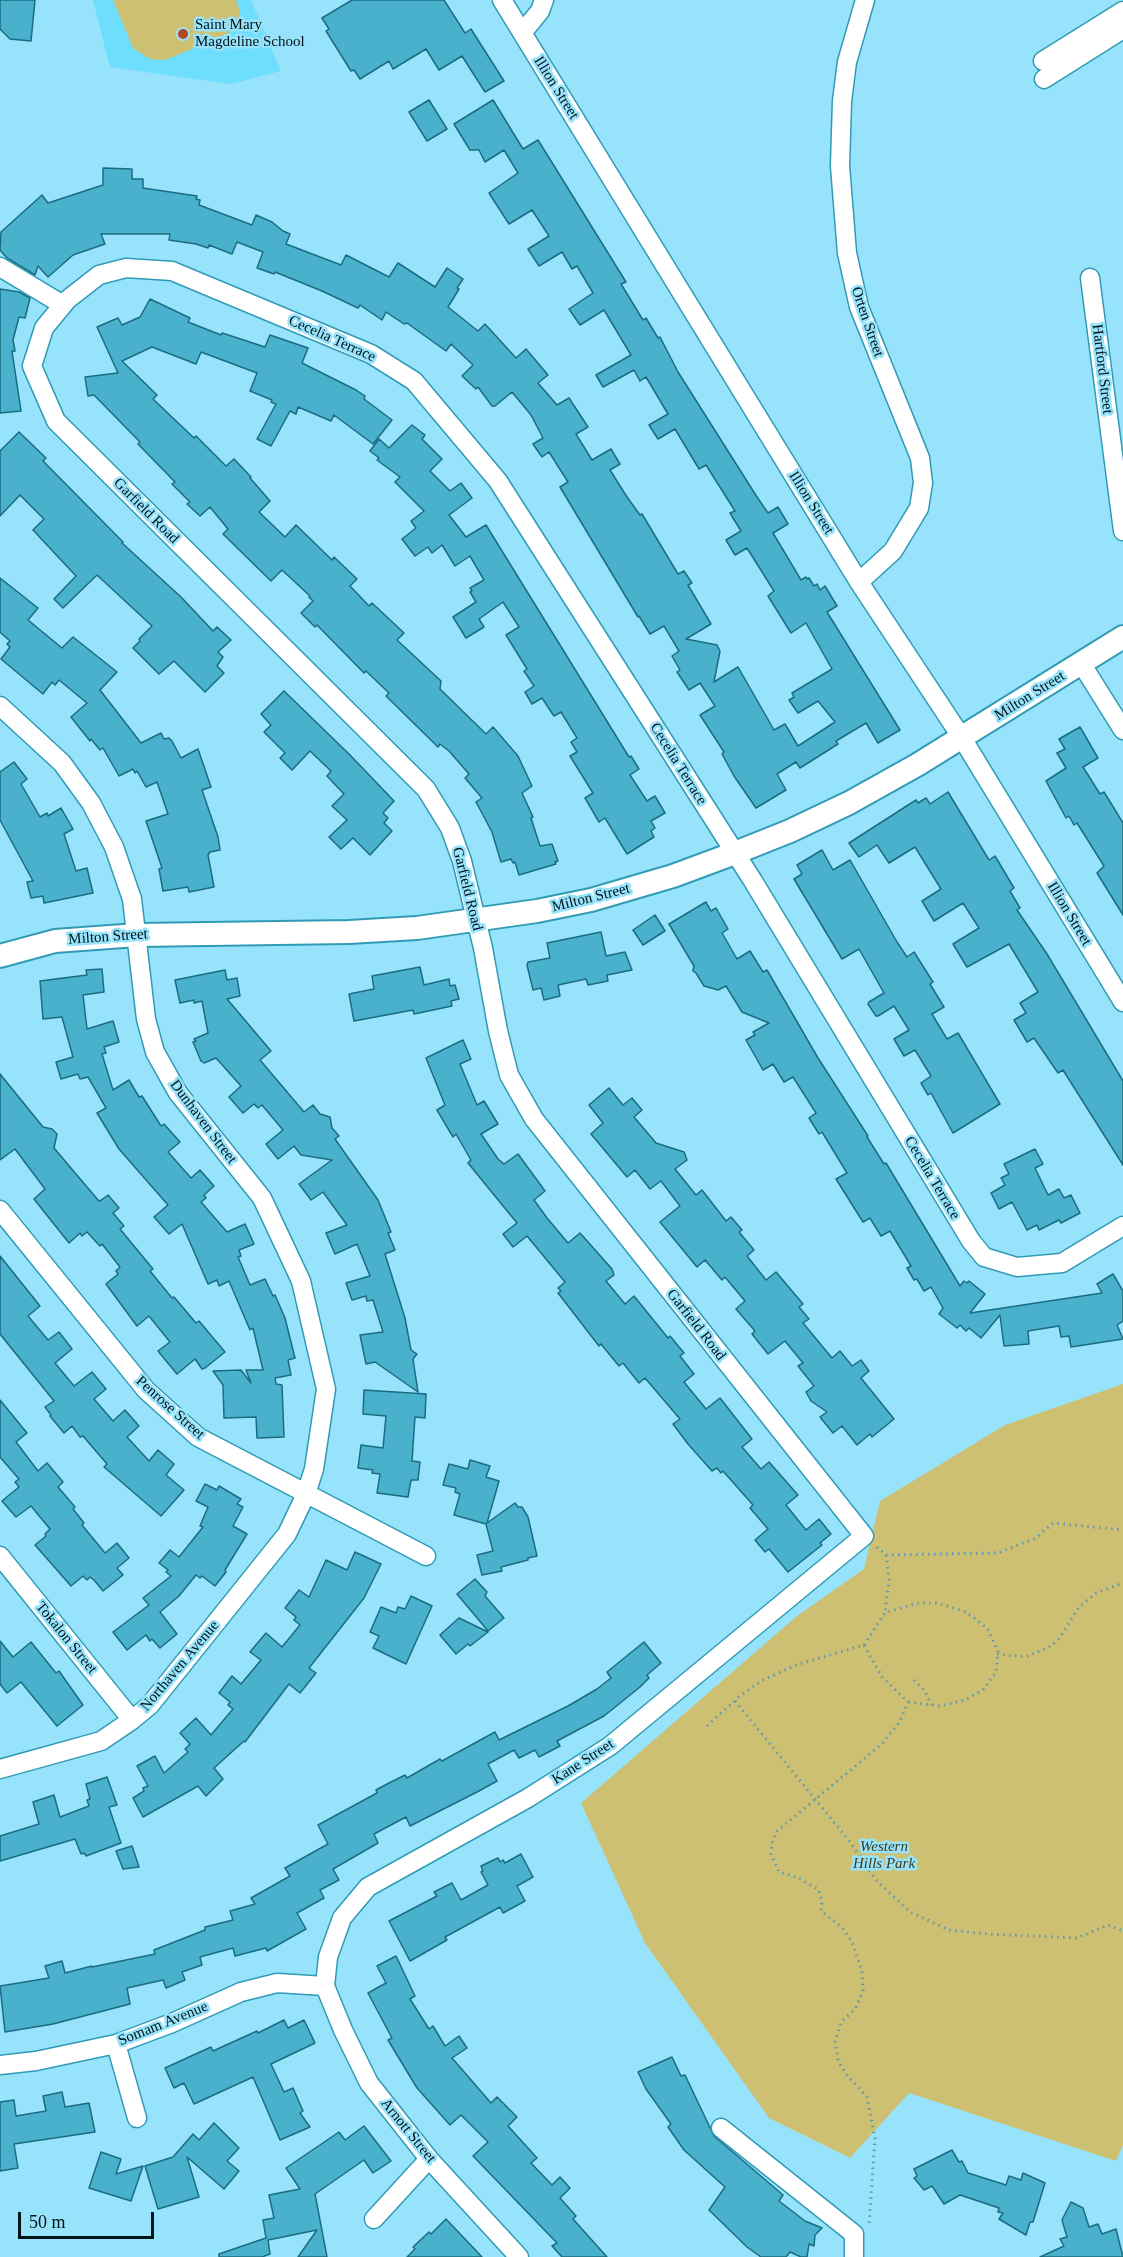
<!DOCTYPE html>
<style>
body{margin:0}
#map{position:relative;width:1123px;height:2257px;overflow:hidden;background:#97e3fb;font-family:Georgia,serif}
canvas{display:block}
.scale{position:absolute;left:18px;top:2212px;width:136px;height:27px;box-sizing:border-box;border:3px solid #011319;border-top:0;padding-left:8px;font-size:18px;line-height:21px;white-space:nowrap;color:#011319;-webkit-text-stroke:4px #97e3fb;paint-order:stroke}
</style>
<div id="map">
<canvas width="1123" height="2257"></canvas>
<div class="scale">50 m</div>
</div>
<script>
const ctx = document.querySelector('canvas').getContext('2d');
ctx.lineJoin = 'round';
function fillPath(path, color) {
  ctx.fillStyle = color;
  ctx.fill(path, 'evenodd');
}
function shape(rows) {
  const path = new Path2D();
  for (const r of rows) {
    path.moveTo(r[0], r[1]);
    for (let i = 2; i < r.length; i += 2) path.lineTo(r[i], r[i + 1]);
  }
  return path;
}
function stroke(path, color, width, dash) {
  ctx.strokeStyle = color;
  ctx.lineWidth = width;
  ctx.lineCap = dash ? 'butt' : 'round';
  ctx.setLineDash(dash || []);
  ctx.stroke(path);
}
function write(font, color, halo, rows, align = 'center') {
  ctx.font = font + ' Georgia,serif';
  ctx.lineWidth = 5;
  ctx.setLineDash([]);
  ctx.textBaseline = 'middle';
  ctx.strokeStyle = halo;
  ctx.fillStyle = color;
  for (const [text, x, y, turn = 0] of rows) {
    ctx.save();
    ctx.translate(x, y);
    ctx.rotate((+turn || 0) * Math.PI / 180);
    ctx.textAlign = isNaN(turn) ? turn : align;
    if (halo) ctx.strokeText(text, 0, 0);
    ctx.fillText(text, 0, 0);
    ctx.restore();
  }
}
fillPath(shape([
 [93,0,251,0,281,71,231,84,110,67]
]), '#6ddefe');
fillPath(shape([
 [113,0,236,0,240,11,240,17,234,30,227,34,168,59,159,60,150,59,133,48],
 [1123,1384,1123,2145,1116,2161,909,2093,850,2158,769,2118,645,1943,581,1803,797,1616,864,1569,880,1501,1005,1425]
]), '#cec073');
const building = shape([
 [0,0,35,0,31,41,10,39,0,29,0,0],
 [352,0,444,0,465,33,471,29,504,81,485,92,462,56,439,70,426,49,393,69,389,61,360,79,354,70,351,71,326,31,329,29,322,18,352,0],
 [429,100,447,129,427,141,409,112,429,100],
 [493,100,523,149,538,140,626,282,621,284,643,320,646,318,658,338,660,337,678,372,757,497,768,513,778,507,788,524,773,533,801,580,806,577,807,579,809,578,814,586,817,584,820,590,825,586,837,606,827,612,900,730,878,743,866,723,836,741,838,744,800,768,796,762,777,774,786,790,756,808,734,776,722,754,724,752,700,715,715,706,700,683,689,690,677,672,680,670,672,656,679,651,664,626,650,634,639,616,638,617,560,487,568,482,549,452,542,457,533,444,543,438,531,415,512,392,495,406,492,406,478,387,476,389,462,376,473,365,451,344,446,351,407,323,404,324,386,312,382,320,360,305,358,308,322,291,275,272,274,274,257,268,263,252,237,242,232,254,209,245,208,248,196,244,169,240,170,234,101,234,105,244,73,255,48,277,38,266,35,275,7,258,0,250,1,232,42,195,48,203,103,185,103,168,132,169,132,179,143,179,143,188,197,196,196,199,200,200,199,205,252,225,256,215,272,222,283,231,290,234,286,244,341,265,346,255,389,277,398,263,435,287,447,268,463,279,457,288,459,289,448,307,478,331,485,324,516,358,526,349,548,375,538,383,557,405,569,398,588,427,576,434,592,460,611,449,620,464,610,470,627,497,640,515,642,514,678,574,684,571,692,583,688,585,711,624,686,639,717,645,720,651,714,682,738,667,774,730,785,724,798,746,835,722,818,701,798,713,789,700,794,697,792,693,832,669,806,623,791,633,768,596,774,591,747,548,735,555,726,540,741,531,730,513,735,511,706,465,699,469,675,429,658,439,649,425,668,414,646,377,640,381,634,370,603,387,596,375,631,355,604,310,580,325,569,309,593,293,577,266,572,269,562,252,539,266,528,249,549,236,532,210,509,224,489,193,518,173,504,150,485,162,479,150,470,150,454,124,493,100],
 [0,289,19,292,30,298,25,318,19,317,13,340,15,351,12,351,21,411,0,413,0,289],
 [150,299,190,318,188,322,221,335,222,333,265,347,270,335,308,348,302,363,356,390,365,396,364,399,392,420,373,444,334,415,331,421,298,407,296,414,290,411,271,446,257,439,276,404,271,402,272,400,250,391,257,373,201,352,196,364,152,347,122,361,157,395,153,399,194,438,196,436,226,466,234,459,251,477,250,478,270,501,259,512,285,537,296,525,332,560,334,557,357,579,350,586,369,606,372,603,404,633,397,640,441,681,440,689,486,734,493,727,518,756,532,786,522,793,533,817,531,818,540,846,552,844,558,861,555,862,556,864,519,875,515,862,513,863,511,859,501,862,492,832,476,802,482,798,465,778,469,774,449,751,440,744,438,747,386,696,389,693,366,671,364,673,317,625,315,627,301,613,313,601,309,597,310,596,282,570,271,581,223,534,228,529,210,507,200,516,187,504,190,502,172,484,175,482,138,444,140,442,94,395,88,396,85,377,118,373,97,327,118,318,122,325,140,317,150,299],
 [412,425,425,435,422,439,442,459,430,471,450,491,461,483,472,498,449,515,466,537,486,525,629,757,631,756,639,769,630,775,647,801,655,796,665,813,651,821,655,828,651,831,654,837,627,854,605,818,599,822,585,798,593,793,570,756,577,752,571,742,577,738,561,712,554,716,542,698,532,704,525,692,534,686,524,671,527,669,506,635,519,627,503,602,479,619,484,627,466,638,453,617,476,602,470,592,472,591,470,588,484,580,470,556,455,566,442,545,432,553,428,547,415,556,402,539,416,528,411,521,424,511,395,482,400,477,377,460,379,458,370,451,379,439,389,448,412,425],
 [19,432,46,458,43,461,123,542,122,543,181,597,213,631,217,627,231,640,218,652,223,657,217,666,224,673,205,692,174,661,159,674,133,648,140,641,139,639,152,626,97,575,63,608,54,599,76,576,33,530,44,519,20,495,0,516,0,451,19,432],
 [0,578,38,608,28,620,62,648,73,637,117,672,100,690,141,743,161,733,164,739,169,738,172,741,181,758,198,749,211,787,202,790,218,837,220,850,210,852,208,855,214,887,189,892,188,887,163,891,159,869,162,868,146,821,168,814,157,782,146,787,137,771,135,773,133,769,119,776,103,748,100,750,91,739,90,741,71,717,87,703,59,680,55,685,52,682,43,694,1,659,10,647,7,644,10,641,0,632,0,578],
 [284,691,350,755,394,801,383,813,388,818,384,823,392,831,370,855,353,838,341,849,329,837,347,820,332,806,344,794,327,776,331,771,310,751,292,770,280,758,285,753,264,732,271,725,261,714,284,691],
 [1080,727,1098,758,1083,767,1100,794,1104,792,1123,823,1123,915,1097,873,1104,866,1077,823,1074,825,1069,816,1066,818,1046,781,1066,768,1057,753,1065,749,1059,739,1080,727],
 [14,762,27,779,21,784,40,817,47,813,48,816,61,808,73,829,64,834,76,871,87,868,93,893,44,903,43,896,31,898,27,882,33,881,0,820,0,772,14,762],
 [948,792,989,860,995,856,1014,888,1010,891,1020,908,1017,910,1047,954,1123,1081,1123,1165,1063,1070,1058,1073,1034,1038,1027,1042,1014,1020,1026,1013,1020,1003,1038,992,1009,944,967,967,953,944,979,928,963,903,934,921,922,901,941,889,915,847,889,863,877,845,859,857,849,843,916,800,918,803,926,798,930,804,948,792],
 [822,850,833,870,850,860,897,942,907,957,914,952,933,982,930,984,944,1007,932,1014,947,1039,958,1033,1000,1104,953,1133,931,1093,928,1095,921,1083,931,1076,915,1050,904,1056,894,1039,909,1030,894,1006,878,1016,876,1016,868,1004,869,1002,884,993,859,949,842,959,794,879,802,874,797,865,822,850],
 [706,902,711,911,716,908,728,929,722,933,737,959,750,951,763,972,767,970,818,1058,868,1136,867,1137,884,1164,886,1163,960,1286,964,1281,967,1283,969,1281,985,1294,970,1313,1102,1293,1097,1284,1113,1274,1123,1291,1123,1321,1117,1325,1123,1339,1071,1347,1069,1336,1061,1337,1059,1326,1028,1331,1029,1344,1004,1346,1000,1315,981,1338,969,1328,966,1331,960,1325,957,1328,939,1314,943,1308,931,1287,924,1291,917,1279,914,1280,907,1268,911,1266,890,1231,881,1236,870,1218,863,1222,836,1179,847,1173,822,1132,819,1134,809,1118,816,1113,793,1077,784,1082,773,1064,763,1070,746,1040,755,1035,753,1032,769,1023,742,1012,726,986,718,990,704,986,696,973,693,971,694,966,669,924,706,902],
 [655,915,665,931,643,945,633,930,655,915],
 [601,932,606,956,625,952,632,970,607,975,608,981,588,985,586,979,558,985,560,996,544,1000,541,988,533,990,527,965,528,962,550,958,547,943,601,932],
 [420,967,424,985,449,979,450,986,455,985,459,999,451,1001,452,1006,414,1014,413,1010,354,1021,349,994,374,989,372,976,420,967],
 [102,969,104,992,83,995,87,1029,113,1021,119,1042,104,1047,106,1053,102,1054,113,1090,129,1080,139,1097,142,1096,161,1126,164,1124,180,1142,168,1152,191,1178,200,1170,214,1186,204,1195,206,1198,201,1202,227,1232,245,1224,254,1244,239,1250,241,1256,238,1257,250,1285,265,1279,273,1296,275,1295,285,1318,295,1358,288,1360,291,1375,275,1378,276,1384,282,1385,284,1437,257,1438,256,1417,224,1418,223,1385,213,1371,241,1370,251,1383,246,1370,263,1370,253,1328,250,1330,229,1281,219,1286,217,1280,208,1284,182,1224,169,1234,154,1217,168,1205,119,1149,97,1113,106,1108,88,1077,80,1079,78,1074,61,1079,56,1062,73,1057,62,1017,43,1019,40,981,87,975,86,970,102,969],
 [225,970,227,980,237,978,240,996,227,999,271,1051,260,1060,304,1112,313,1105,320,1114,330,1117,332,1128,339,1136,335,1139,378,1200,391,1232,388,1233,395,1250,385,1254,405,1318,411,1350,417,1354,413,1359,418,1392,375,1362,366,1364,360,1335,383,1332,373,1300,367,1301,366,1296,352,1300,346,1283,370,1276,357,1244,335,1254,326,1233,347,1225,323,1192,311,1200,299,1184,332,1160,301,1155,294,1146,278,1159,266,1144,283,1130,262,1105,258,1108,254,1104,243,1113,229,1097,241,1086,216,1058,204,1063,201,1061,193,1042,196,1041,194,1039,208,1033,202,1001,194,1003,194,1000,180,1003,175,980,225,970],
 [463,1040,471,1059,460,1064,477,1105,484,1101,498,1124,481,1134,498,1159,504,1164,518,1154,545,1191,534,1200,547,1218,568,1243,580,1233,612,1269,614,1275,606,1281,625,1304,634,1296,668,1338,670,1336,684,1353,680,1356,694,1374,684,1382,706,1409,720,1398,752,1439,742,1447,761,1469,769,1462,798,1495,786,1505,806,1530,819,1519,831,1534,820,1543,822,1545,788,1572,769,1549,765,1552,755,1540,768,1529,750,1508,753,1505,723,1471,721,1473,717,1468,712,1471,688,1444,673,1424,680,1419,645,1378,639,1383,623,1363,619,1366,601,1344,599,1346,558,1293,561,1291,558,1288,565,1282,527,1236,513,1247,503,1234,517,1223,468,1163,471,1160,456,1134,453,1137,437,1110,445,1105,426,1058,463,1040],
 [0,1074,43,1127,52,1129,57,1134,54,1148,98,1200,100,1201,108,1195,119,1208,113,1213,124,1226,120,1229,153,1269,150,1271,172,1298,174,1297,196,1323,199,1321,225,1352,205,1368,202,1369,195,1359,177,1374,158,1351,170,1342,149,1316,137,1326,106,1284,118,1274,116,1271,120,1267,102,1244,100,1246,87,1232,82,1236,80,1233,69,1243,34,1199,45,1189,15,1149,0,1160,0,1074],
 [609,1088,623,1105,632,1098,642,1110,634,1117,656,1143,684,1152,687,1160,675,1169,696,1195,702,1190,726,1221,731,1217,742,1230,739,1232,754,1250,747,1256,766,1280,776,1272,803,1304,799,1307,809,1319,803,1323,832,1358,840,1351,852,1366,861,1360,869,1371,861,1378,894,1419,872,1437,870,1434,857,1445,842,1426,833,1433,820,1417,827,1412,811,1401,806,1392,814,1386,798,1366,803,1363,785,1341,768,1354,752,1334,755,1331,736,1309,745,1301,725,1277,722,1280,705,1260,697,1267,660,1222,680,1206,661,1181,650,1189,635,1170,627,1177,591,1134,603,1123,589,1105,609,1088],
 [1035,1149,1043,1164,1035,1168,1048,1195,1059,1189,1064,1198,1071,1195,1080,1213,1061,1223,1059,1220,1039,1230,1037,1225,1027,1230,1012,1202,999,1209,991,1193,1005,1185,1001,1178,1009,1174,1004,1164,1035,1149],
 [0,1256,40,1306,28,1316,48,1340,59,1332,72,1349,55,1363,74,1386,92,1372,106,1389,94,1399,113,1421,125,1410,139,1426,127,1437,149,1461,158,1450,174,1464,166,1475,184,1490,161,1516,104,1467,107,1464,83,1436,80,1437,72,1426,64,1433,50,1416,51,1415,45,1407,54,1401,0,1334,0,1256],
 [364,1390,426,1394,425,1418,415,1417,412,1461,420,1462,418,1480,411,1480,408,1497,377,1493,380,1474,372,1473,373,1470,358,1468,361,1445,383,1448,386,1416,363,1414,364,1390],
 [0,1400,27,1433,16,1442,38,1471,47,1463,63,1482,58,1487,75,1507,73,1509,84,1523,82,1525,105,1553,117,1543,129,1558,117,1568,123,1575,103,1591,94,1580,90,1577,87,1580,83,1576,71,1586,35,1545,46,1536,45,1534,50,1529,31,1506,16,1517,2,1501,19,1487,15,1482,19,1479,0,1457,0,1400],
 [470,1460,490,1466,486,1477,499,1481,487,1523,515,1503,518,1507,522,1507,528,1517,537,1556,528,1558,528,1560,501,1567,502,1571,482,1575,477,1555,493,1551,486,1524,454,1515,460,1494,455,1492,456,1488,443,1485,449,1464,468,1469,470,1460],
 [205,1484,217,1490,219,1486,241,1499,237,1504,243,1507,233,1526,247,1534,225,1570,226,1572,215,1586,202,1576,200,1578,196,1575,179,1596,160,1612,177,1634,160,1648,152,1639,150,1641,146,1635,127,1650,113,1632,149,1605,143,1598,171,1576,166,1572,168,1570,159,1563,170,1550,179,1557,203,1527,200,1526,208,1507,196,1501,205,1484],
 [355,1552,381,1564,364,1598,309,1668,316,1673,300,1693,289,1684,245,1742,244,1741,214,1768,223,1779,206,1796,198,1786,143,1817,133,1798,144,1791,143,1788,148,1786,137,1766,155,1756,164,1773,188,1752,185,1749,190,1744,180,1733,196,1718,211,1735,233,1709,228,1705,230,1702,219,1693,232,1676,241,1684,261,1660,250,1652,266,1633,282,1647,300,1625,294,1620,296,1617,285,1608,299,1590,309,1597,326,1560,347,1570,355,1552],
 [475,1579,487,1592,485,1596,504,1618,488,1631,457,1594,475,1579],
 [411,1596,432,1606,406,1664,373,1648,379,1636,370,1632,381,1607,396,1613,398,1607,405,1609,411,1596],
 [459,1618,488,1632,470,1646,468,1644,456,1654,440,1635,459,1618],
 [0,1641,13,1657,31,1642,56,1673,59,1671,83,1705,57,1726,21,1682,7,1693,0,1684,0,1641],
 [644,1642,661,1663,647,1675,649,1678,640,1687,604,1716,557,1741,560,1746,539,1757,535,1750,519,1758,514,1750,488,1764,497,1781,479,1791,410,1826,406,1817,374,1834,378,1843,333,1869,339,1880,320,1890,324,1898,297,1913,306,1929,267,1951,266,1948,235,1956,233,1948,200,1957,202,1965,182,1972,185,1980,166,1988,163,1980,127,1988,130,2004,53,2024,5,2032,0,1986,49,1978,45,1966,62,1961,65,1973,92,1966,92,1967,155,1954,154,1950,205,1930,205,1927,233,1920,230,1911,255,1904,251,1898,290,1876,285,1868,328,1844,318,1825,377,1793,376,1790,389,1783,405,1775,407,1778,440,1759,442,1761,495,1732,499,1740,568,1706,597,1689,611,1678,607,1672,644,1642],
 [107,1777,117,1805,109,1807,121,1843,86,1856,84,1853,81,1854,75,1839,0,1861,0,1836,39,1824,33,1802,54,1795,60,1817,89,1806,87,1800,90,1799,86,1784,107,1777],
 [132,1846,139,1867,123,1869,116,1851,132,1846],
 [521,1854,533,1877,517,1886,525,1901,503,1913,500,1907,445,1937,447,1940,410,1961,389,1921,437,1896,434,1892,452,1883,461,1900,488,1885,481,1872,483,1871,481,1866,498,1858,500,1862,503,1860,505,1863,521,1854],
 [396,1956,415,1996,410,1999,429,2029,433,2026,445,2046,459,2036,467,2048,452,2058,491,2103,497,2097,517,2117,508,2126,537,2158,531,2163,552,2185,560,2177,570,2188,560,2198,576,2216,573,2219,607,2257,562,2257,552,2246,557,2243,473,2156,488,2142,461,2115,450,2125,417,2088,388,2040,392,2038,368,1993,386,1983,377,1966,396,1956],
 [284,2020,288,2028,304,2020,315,2043,271,2064,284,2092,293,2088,303,2111,300,2113,310,2127,280,2140,253,2077,194,2104,184,2083,174,2088,165,2068,211,2047,213,2051,257,2031,258,2033,284,2020],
 [672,2057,681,2076,685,2075,714,2136,783,2195,779,2201,805,2221,822,2228,815,2235,814,2246,809,2244,807,2257,801,2257,790,2252,786,2257,761,2257,747,2247,709,2210,725,2187,684,2150,668,2127,671,2124,646,2089,638,2072,672,2057],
 [62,2092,65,2107,89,2103,95,2132,14,2144,18,2168,0,2171,0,2102,14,2100,16,2116,46,2111,43,2096,62,2092],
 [214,2123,239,2148,227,2161,239,2171,224,2189,187,2157,199,2197,158,2209,145,2166,173,2157,193,2134,199,2140,214,2123],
 [364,2126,391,2161,373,2173,364,2160,315,2194,327,2257,298,2257,317,2230,268,2240,270,2254,262,2257,219,2257,219,2254,266,2238,263,2220,274,2218,269,2195,300,2189,286,2168,339,2132,345,2140,364,2126],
 [952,2150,959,2162,962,2161,968,2173,1006,2185,1009,2176,1021,2180,1023,2173,1045,2183,1033,2222,1030,2222,1026,2235,999,2219,1003,2213,998,2212,999,2208,960,2195,944,2204,932,2186,924,2190,914,2178,917,2176,914,2169,952,2150],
 [101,2152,121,2159,116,2174,143,2166,131,2201,89,2188,101,2152],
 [1071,2202,1083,2208,1089,2227,1098,2224,1102,2234,1116,2229,1123,2257,1040,2257,1064,2246,1060,2239,1067,2237,1062,2220,1071,2202],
 [446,2219,482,2257,407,2257,415,2249,413,2247,429,2232,431,2234,446,2219]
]);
fillPath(building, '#4ab1cd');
stroke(building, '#1a6c81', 1.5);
const minor = shape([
 [502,0,859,582,962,738,1123,1002],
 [522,33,540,11,544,0],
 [1043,61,1123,11],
 [1044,79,1123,29],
 [0,267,63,305],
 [1090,278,1123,531],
 [859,582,893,551,919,508,923,483,920,458,859,307,847,253,840,166,842,101,847,62,865,0],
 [1081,663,1123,730],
 [0,706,62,763,91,803,114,847,132,899,146,1019,155,1052,178,1093,262,1198,301,1281,326,1389,314,1469,306,1494,287,1534,150,1705,132,1720,101,1741,0,1769],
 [0,1210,146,1390,198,1437,426,1556],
 [0,1556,132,1720],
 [116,2044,137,2118],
 [0,2065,36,2061,116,2044,172,2023,241,1992,277,1983,325,1986],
 [721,2128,854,2234,854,2257],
 [374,2219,429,2159],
 [519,2257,429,2159,369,2083,343,2030,325,1986,328,1957,342,1918,368,1887,528,1798,610,1746,864,1536,534,1119,509,1075,498,1031,483,948,462,861,450,828,426,789,56,421,32,366,44,328,67,300,99,275,126,268,172,271,371,354,414,381,498,481,753,881,971,1241,984,1257,1017,1267,1062,1263,1123,1226]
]);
const major = shape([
 [0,956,55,941,137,935,349,932,417,928,537,911,591,900,673,876,735,853,790,831,849,803,917,765,1123,637]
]);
stroke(minor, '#319bb6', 21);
stroke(major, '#319bb6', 26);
stroke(shape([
 [877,1547,886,1555,889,1580,885,1613],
 [886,1555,998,1553,1036,1538,1053,1523,1123,1530],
 [864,1645,885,1613,917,1603,938,1603,966,1612,987,1628,998,1651,996,1672,984,1689,965,1700,940,1706,908,1702],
 [997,1654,1026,1657,1051,1646,1059,1639,1079,1607,1096,1593,1123,1583],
 [914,1680,925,1691,931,1705],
 [735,1701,850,1842,876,1880,910,1912,949,1930,988,1934,1077,1938,1108,1925,1123,1931],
 [707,1726,740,1696,761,1681,796,1665,864,1645,882,1677,908,1702,900,1721,883,1743,776,1832,772,1843,771,1854,779,1872,799,1878,819,1890,822,1902,821,1911,842,1927,852,1942,862,1971,863,1991,855,2009,841,2022,835,2042,838,2061,847,2075,867,2097,875,2138,869,2225]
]), '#629aab', 3, [1.5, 4.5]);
stroke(minor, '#fff', 18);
stroke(major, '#fff', 22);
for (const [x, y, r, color] of [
 [183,34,6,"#b04824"]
]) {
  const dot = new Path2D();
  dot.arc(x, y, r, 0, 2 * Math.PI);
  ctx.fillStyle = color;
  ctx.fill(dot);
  stroke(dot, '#97e3fb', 2);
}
write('15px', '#011319', '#97e3fb', [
 ["Saint Mary",195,25],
 ["Magdeline School",195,42]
], 'left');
write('15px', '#011319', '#97e3fb', [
 ["Illion Street",556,88,58],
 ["Orten Street",867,322,71],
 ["Cecelia Terrace",332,339,24],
 ["Hartford Street",1102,369,83],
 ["Illion Street",811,503,58],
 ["Garfield Road",146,511,45],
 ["Milton Street",1030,696,-32],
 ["Cecelia Terrace",678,764,58],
 ["Garfield Road",467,889,76],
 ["Milton Street",591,898,-14],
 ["Illion Street",1069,914,59],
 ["Milton Street",108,937,-4],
 ["Dunhaven Street",203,1122,53],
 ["Cecelia Terrace",932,1178,59],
 ["Garfield Road",696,1325,52],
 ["Penrose Street",170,1408,42],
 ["Tokalon Street",66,1638,51],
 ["Northaven Avenue",180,1666,-50],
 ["Kane Street",583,1762,-33],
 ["Somam Avenue",163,2024,-22],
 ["Arnott Street",408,2131,51]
]);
write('italic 15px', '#403916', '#97e3fb', [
 ["Western",884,1847],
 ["Hills Park",884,1864]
]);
</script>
